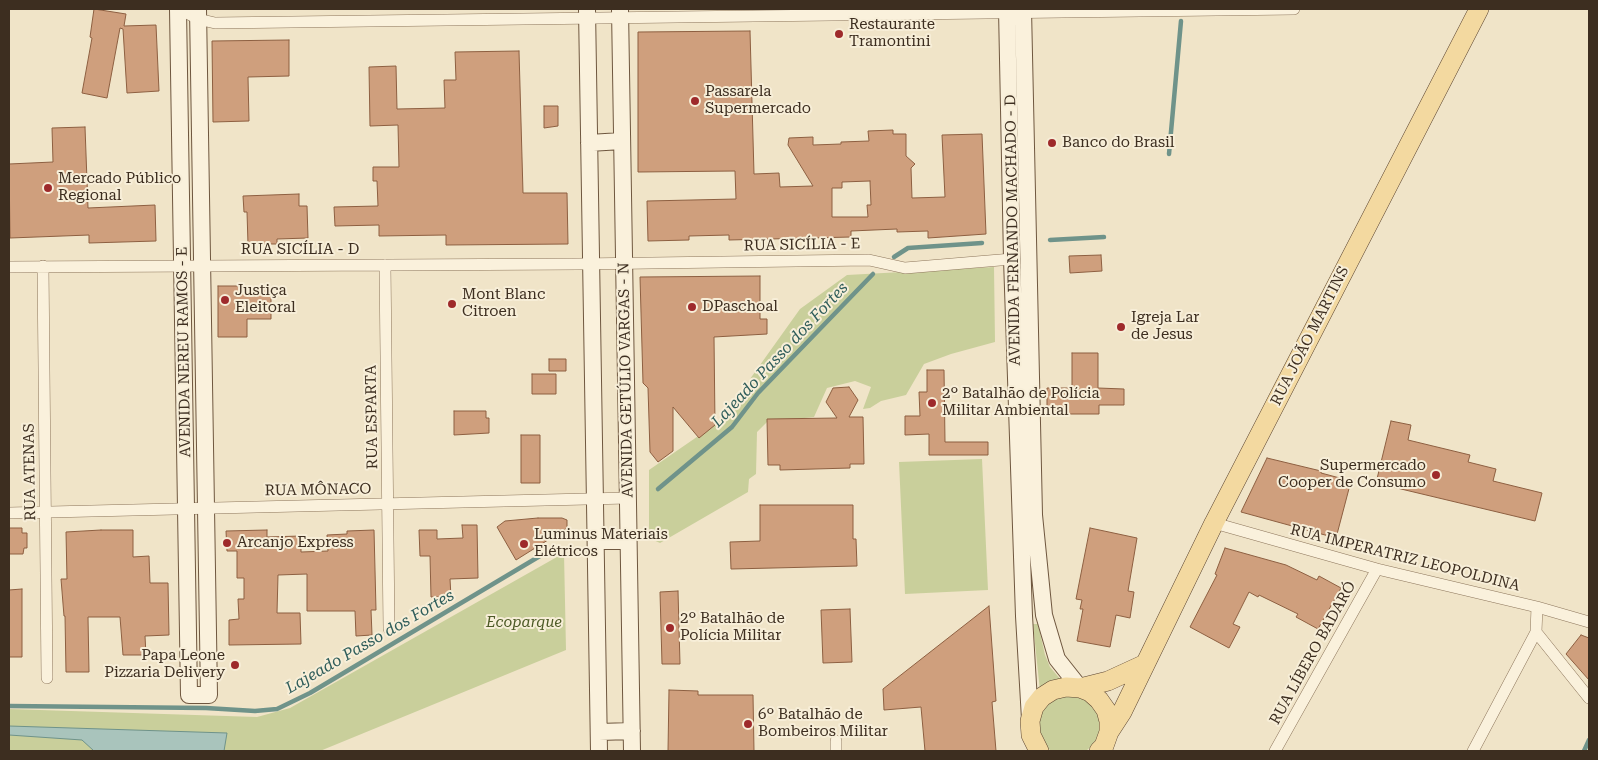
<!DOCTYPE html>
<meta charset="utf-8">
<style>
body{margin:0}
#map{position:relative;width:1598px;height:760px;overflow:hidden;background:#f0e4c8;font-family:"Roboto Serif",serif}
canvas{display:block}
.frame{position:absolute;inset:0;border:10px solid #3d2e20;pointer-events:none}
</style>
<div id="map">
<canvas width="1598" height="760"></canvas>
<div class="frame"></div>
</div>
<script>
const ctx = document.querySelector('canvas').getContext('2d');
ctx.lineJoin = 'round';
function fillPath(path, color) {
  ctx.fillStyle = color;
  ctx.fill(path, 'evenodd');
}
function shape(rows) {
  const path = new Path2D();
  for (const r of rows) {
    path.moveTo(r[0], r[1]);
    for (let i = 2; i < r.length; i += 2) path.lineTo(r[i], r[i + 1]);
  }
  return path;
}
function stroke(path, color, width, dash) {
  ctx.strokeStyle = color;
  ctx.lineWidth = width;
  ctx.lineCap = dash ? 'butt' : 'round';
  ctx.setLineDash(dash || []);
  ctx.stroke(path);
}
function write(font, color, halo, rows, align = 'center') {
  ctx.font = font + ' "Roboto Serif",serif';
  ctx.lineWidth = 4;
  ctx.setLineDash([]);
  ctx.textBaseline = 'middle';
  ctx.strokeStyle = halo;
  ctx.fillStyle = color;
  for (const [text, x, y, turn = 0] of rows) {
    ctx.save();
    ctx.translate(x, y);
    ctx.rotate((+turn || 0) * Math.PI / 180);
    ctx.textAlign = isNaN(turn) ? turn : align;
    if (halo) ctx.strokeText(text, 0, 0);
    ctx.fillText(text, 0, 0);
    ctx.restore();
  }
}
fillPath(shape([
 [994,267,995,342,951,354,924,364,906,395,881,401,870,408,863,409,871,387,855,381,827,388,814,417,767,422,757,432,756,474,749,479,748,492,660,543,649,538,649,470,720,421,800,309,847,275],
 [982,459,988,590,905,594,899,462],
 [564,553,566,650,320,751,9,751,9,709,257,717,290,708],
 [1033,624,1038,624,1045,655,1050,667,1061,680,1040,691],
 [1065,694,1088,700,1095,708,1100,719,1100,731,1096,742,1086,751,1052,751,1045,747,1039,737,1039,714,1045,704]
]), '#c9cf9b');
const water = shape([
 [9,726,227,733,224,751,94,751,82,740,9,735,9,726]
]);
fillPath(water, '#a9c4bc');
stroke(water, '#6f938a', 1);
stroke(shape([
 [1169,154,1181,21],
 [1050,240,1104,237],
 [894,257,908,248,982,243],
 [658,489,732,427,758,393,873,274],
 [9,706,206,708,255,711,277,709,310,693,550,550],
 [1584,751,1589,740]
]), '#6f938a', 4.5);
const building = shape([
 [94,9,126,14,124,26,156,25,159,91,127,93,123,29,120,28,107,98,82,93,92,38,90,37,94,9],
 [750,31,754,174,779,173,780,187,813,186,788,145,789,138,813,137,813,145,841,144,841,142,869,141,868,131,893,130,893,134,906,134,906,156,915,164,911,168,912,198,945,197,942,135,982,134,986,234,928,238,928,231,897,232,897,229,851,231,851,237,729,240,729,235,689,236,689,240,648,241,647,201,736,199,735,171,638,172,638,32,750,31],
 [870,181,871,205,867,205,868,217,832,217,832,188,842,188,842,182,870,181],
 [289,40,289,76,248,77,249,121,213,122,212,41,289,40],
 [519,51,523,193,567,193,568,244,446,245,446,235,379,236,379,225,335,226,334,207,378,206,377,181,373,181,373,167,399,167,398,125,370,126,369,67,396,66,397,109,445,108,444,80,456,80,455,52,519,51],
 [544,106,558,106,558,126,544,128,544,106],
 [85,127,88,208,155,205,156,241,89,243,89,235,10,238,9,164,53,162,52,128,85,127],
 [299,194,299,206,307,206,308,238,277,239,277,244,248,244,247,212,244,212,243,196,299,194],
 [1101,255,1102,271,1070,273,1069,256,1101,255],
 [760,276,760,319,767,319,767,334,714,337,715,425,699,438,673,407,673,451,658,462,650,452,648,388,643,383,640,277,760,276],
 [218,286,247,286,247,289,271,289,271,319,247,319,247,337,218,337,218,286],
 [1072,353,1098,353,1098,388,1124,389,1124,405,1099,405,1099,414,1047,414,1047,388,1072,388,1072,353],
 [549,359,566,359,566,371,549,371,549,359],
 [927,370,944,370,945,442,988,442,988,455,929,455,929,434,905,435,905,416,920,416,919,392,927,392,927,370],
 [532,374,556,374,556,394,532,394,532,374],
 [849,387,858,400,849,417,863,417,864,464,850,464,850,468,780,470,780,465,768,465,767,419,837,418,826,402,833,388,849,387],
 [454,411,486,411,486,418,489,418,489,433,454,435,454,411],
 [1391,421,1411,425,1408,440,1470,455,1468,462,1496,469,1493,481,1542,493,1535,521,1376,483,1391,421],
 [521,435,540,435,540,483,521,483,521,435],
 [1267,458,1321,471,1321,473,1351,481,1336,538,1241,512,1267,458],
 [760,505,853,505,853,539,856,539,857,566,731,569,730,542,760,541,760,505],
 [538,518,562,518,567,520,567,528,516,560,497,527,505,521,538,518],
 [462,525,477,525,478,578,450,579,451,597,431,597,430,556,420,556,419,530,437,530,437,539,463,538,462,525],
 [9,528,22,528,22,533,27,533,27,548,24,548,23,554,9,554,9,528],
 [1090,528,1137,538,1128,591,1134,592,1130,618,1116,615,1110,647,1077,641,1083,609,1080,609,1082,600,1076,599,1090,528],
 [101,530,133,530,133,557,149,556,150,583,168,583,169,635,145,636,146,655,123,655,120,617,88,617,89,672,66,672,65,616,64,616,61,579,67,579,66,532,101,530],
 [267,530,267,537,301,536,301,552,328,551,327,535,347,534,347,531,374,530,376,610,371,610,372,635,356,636,355,611,307,611,307,574,278,575,277,613,300,613,301,644,229,645,229,620,239,619,238,599,244,599,244,578,237,578,237,551,227,551,226,531,267,530],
 [1225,548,1286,565,1317,580,1319,576,1341,588,1318,629,1296,617,1298,614,1259,595,1258,597,1249,592,1233,624,1240,627,1229,648,1190,627,1217,575,1215,574,1225,548],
 [22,589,22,657,9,657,9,590,22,589],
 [678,591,680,664,662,664,660,592,678,591],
 [989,606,996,701,992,702,996,751,925,751,921,707,884,710,883,689,989,606],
 [850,609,852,662,823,663,821,610,850,609],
 [1581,635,1589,638,1589,680,1566,654,1581,635],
 [669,690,698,691,698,695,753,695,754,751,668,751,669,690]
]);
fillPath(building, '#cf9f7d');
stroke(building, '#8d5f41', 1);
const street = shape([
 [179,9,198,19,215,23,1294,9],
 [385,265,389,629],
 [43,266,47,678],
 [9,267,579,264,869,260,905,268,1012,259],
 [9,513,628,498],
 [1214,523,1377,569,1537,607,1589,622],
 [1536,632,1589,698],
 [836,741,836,751],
 [1275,751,1377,569],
 [1473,751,1536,632,1537,607]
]);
const secondary = shape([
 [178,9,189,695,209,695,198,9],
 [587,9,599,751],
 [620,9,632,751],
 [1007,9,1012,259,1024,616,1030,719],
 [1023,9,1034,515,1044,615,1057,659,1080,688],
 [589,143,622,141],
 [596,541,628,541],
 [599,732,632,731]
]);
const primary = shape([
 [1080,688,1108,681,1145,664],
 [1109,732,1122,712,1214,523,1479,9],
 [1039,751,1031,735,1030,721,1034,707,1042,697,1053,690,1066,687,1080,688,1090,692,1099,700,1106,710,1109,721,1109,732,1104,746,1099,751]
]);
stroke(street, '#8d765c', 12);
stroke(secondary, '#6f573f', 18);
stroke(primary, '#5b4430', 20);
stroke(street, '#faf1dc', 11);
stroke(secondary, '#faf1dc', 16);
stroke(primary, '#f3d9a0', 19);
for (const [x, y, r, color] of [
 [839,34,5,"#9e2a2b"],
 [695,101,5,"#9e2a2b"],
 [1052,143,5,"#9e2a2b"],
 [48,188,5,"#9e2a2b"],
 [225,300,5,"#9e2a2b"],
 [452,304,5,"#9e2a2b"],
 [692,307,5,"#9e2a2b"],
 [1121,327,5,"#9e2a2b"],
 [932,403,5,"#9e2a2b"],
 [1436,475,5,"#9e2a2b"],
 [227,543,5,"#9e2a2b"],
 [524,544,5,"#9e2a2b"],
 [670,628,5,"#9e2a2b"],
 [235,665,5,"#9e2a2b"],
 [748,724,5,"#9e2a2b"]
]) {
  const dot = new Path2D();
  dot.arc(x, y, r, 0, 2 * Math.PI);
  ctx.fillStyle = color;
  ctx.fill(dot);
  stroke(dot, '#f7eed8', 2);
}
write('15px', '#3d2e20', '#f7eed8', [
 ["Restaurante",849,25],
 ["Tramontini",849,42],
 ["Passarela",705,92],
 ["Supermercado",705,109],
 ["Banco do Brasil",1062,143],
 ["Mercado Público",58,179],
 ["Regional",58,196],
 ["Justiça",235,291],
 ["Eleitoral",235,308],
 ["Mont Blanc",462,295],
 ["Citroen",462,312],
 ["DPaschoal",702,307],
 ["Igreja Lar",1131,318],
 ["de Jesus",1131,335],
 ["2º Batalhão de Polícia",942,394],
 ["Militar Ambiental",942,411],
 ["Supermercado",1426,466,"right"],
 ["Cooper de Consumo",1426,483,"right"],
 ["Luminus Materiais",534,535],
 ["Elétricos",534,552],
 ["Arcanjo Express",237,543],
 ["2º Batalhão de",680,619],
 ["Polícia Militar",680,636],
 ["Papa Leone",225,656,"right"],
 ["Pizzaria Delivery",225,673,"right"],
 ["6º Batalhão de",758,715],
 ["Bombeiros Militar",758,732]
], 'left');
write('15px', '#3d2e20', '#f7eed8', [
 ["AVENIDA FERNANDO MACHADO - D",1013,230,-91],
 ["RUA SICÍLIA - E",802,245,-1],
 ["RUA SICÍLIA - D",300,250],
 ["RUA JOÃO MARTINS",1310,336,-63],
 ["AVENIDA NEREU RAMOS - E",184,352,-91],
 ["AVENIDA GETÚLIO VARGAS - N",626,380,-91],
 ["RUA ESPARTA",372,417,-91],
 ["RUA ATENAS",30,472,-91],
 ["RUA MÔNACO",318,490,-1],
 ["RUA IMPERATRIZ LEOPOLDINA",1405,558,14],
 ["RUA LÍBERO BADARÓ",1313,653,-61]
]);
write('italic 15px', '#4d5a26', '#f7eed8', [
 ["Ecoparque",524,623]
]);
write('italic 16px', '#2f5d5a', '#f7eed8', [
 ["Lajeado Passo dos Fortes",780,355,-47],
 ["Lajeado Passo dos Fortes",370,642,-30]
]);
</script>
